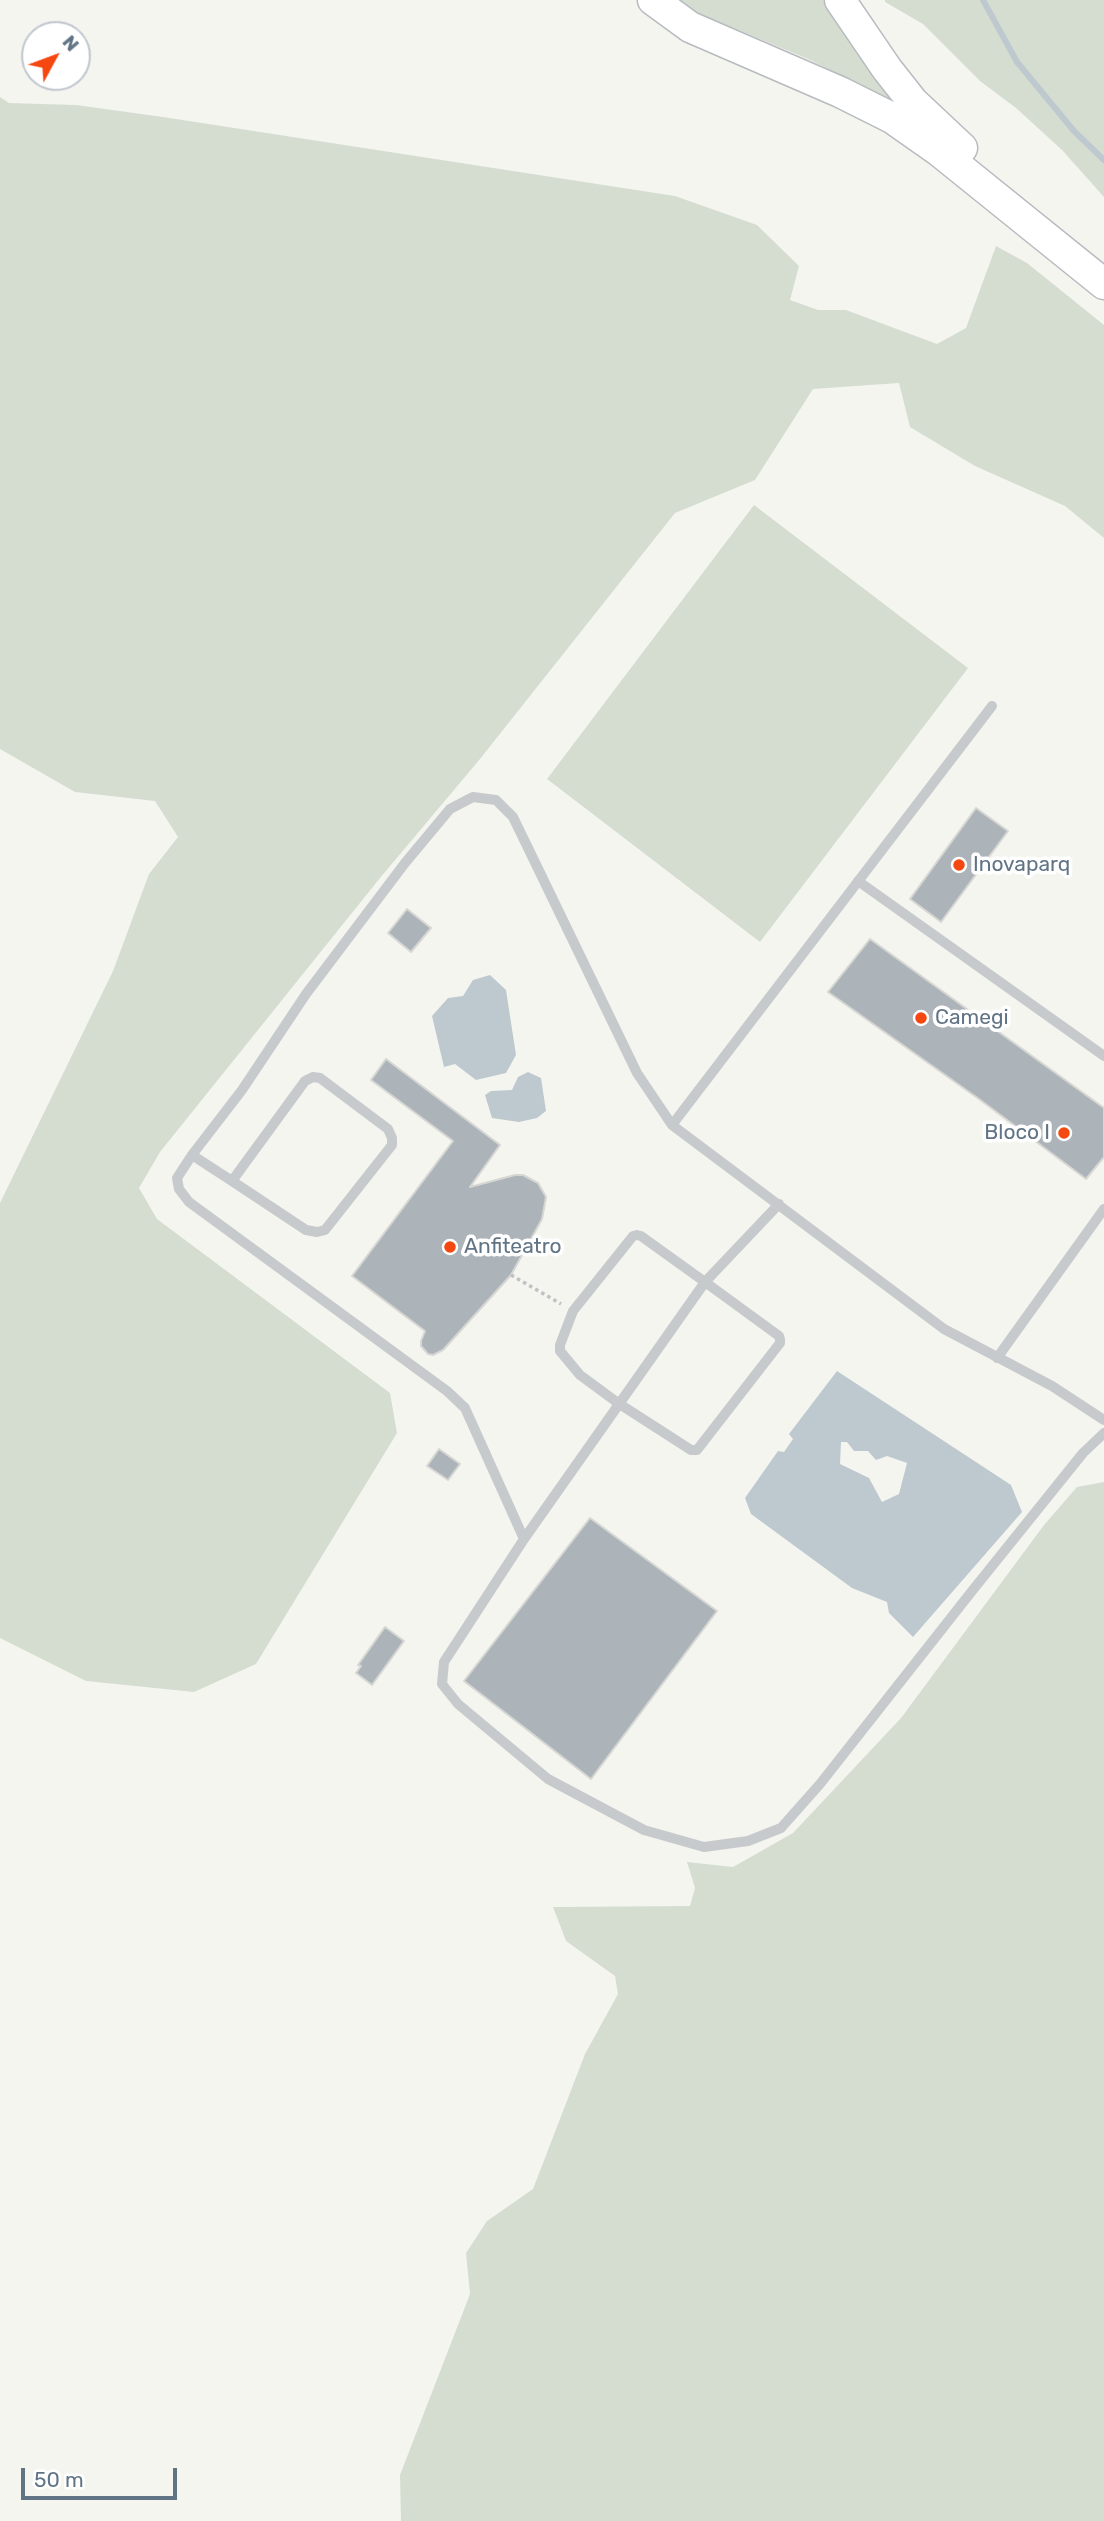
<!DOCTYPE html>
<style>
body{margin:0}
#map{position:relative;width:1104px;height:2521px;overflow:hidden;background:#f5f5f0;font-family:Rubik,sans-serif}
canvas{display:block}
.north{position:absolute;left:21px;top:21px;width:70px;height:70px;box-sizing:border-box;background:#fff;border:2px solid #c0c7ce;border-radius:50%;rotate:49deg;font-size:19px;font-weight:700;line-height:28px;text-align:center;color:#617485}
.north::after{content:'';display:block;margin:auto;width:24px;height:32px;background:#f54710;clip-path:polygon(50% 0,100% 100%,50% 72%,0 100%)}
.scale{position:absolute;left:21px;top:2468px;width:156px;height:32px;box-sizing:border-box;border:4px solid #617485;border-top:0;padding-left:9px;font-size:21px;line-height:24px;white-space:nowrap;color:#617485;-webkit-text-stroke:5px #fff;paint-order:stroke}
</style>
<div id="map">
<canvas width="1104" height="2521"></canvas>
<div class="north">N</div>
<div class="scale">50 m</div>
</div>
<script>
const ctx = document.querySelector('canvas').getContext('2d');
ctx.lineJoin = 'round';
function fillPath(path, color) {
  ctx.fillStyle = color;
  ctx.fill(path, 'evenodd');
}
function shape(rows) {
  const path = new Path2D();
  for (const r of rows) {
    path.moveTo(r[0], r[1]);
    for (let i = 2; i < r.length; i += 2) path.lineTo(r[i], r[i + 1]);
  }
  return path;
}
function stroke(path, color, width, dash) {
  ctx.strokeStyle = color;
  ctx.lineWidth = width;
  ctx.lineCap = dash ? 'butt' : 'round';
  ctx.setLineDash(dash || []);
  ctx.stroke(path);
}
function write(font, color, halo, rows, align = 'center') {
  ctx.font = font + ' Rubik,sans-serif';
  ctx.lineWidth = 7;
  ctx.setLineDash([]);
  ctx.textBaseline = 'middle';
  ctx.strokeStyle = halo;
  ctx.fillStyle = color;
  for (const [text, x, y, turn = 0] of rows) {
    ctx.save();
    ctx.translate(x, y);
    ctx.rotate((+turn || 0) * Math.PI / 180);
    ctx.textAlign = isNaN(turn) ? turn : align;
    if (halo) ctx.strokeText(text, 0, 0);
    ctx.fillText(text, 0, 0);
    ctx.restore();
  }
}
fillPath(shape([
 [676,0,823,0,898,104,808,59,700,14],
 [885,0,1104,0,1104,197,1062,150,1016,108,980,81,923,24,885,2],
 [0,97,9,103,76,105,163,117,675,196,757,225,799,266,790,300,818,310,846,310,937,344,966,328,996,246,1027,263,1104,325,1104,538,1065,506,975,466,910,427,899,383,813,389,755,480,675,513,480,759,380,878,160,1152,139,1188,157,1219,390,1393,397,1433,256,1664,194,1692,86,1681,0,1638,0,1203,113,971,149,874,178,837,155,801,75,792,0,749],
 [754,505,968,668,760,942,547,779],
 [1104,1482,1104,2521,401,2521,400,2475,470,2294,466,2253,487,2221,533,2189,585,2054,618,1994,615,1976,566,1941,553,1907,690,1906,695,1888,687,1862,733,1867,793,1833,901,1718,1044,1525,1077,1487]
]), '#d5ddd1');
fillPath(shape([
 [490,975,506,990,516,1055,506,1073,476,1080,455,1064,444,1067,432,1016,448,998,463,996,473,980],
 [528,1072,541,1078,546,1111,537,1118,519,1122,492,1118,485,1095,491,1091,512,1090,518,1077],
 [837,1371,1011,1485,1022,1512,913,1637,889,1613,887,1602,852,1588,751,1514,745,1498,778,1451,784,1452,793,1439,789,1434],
 [841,1442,847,1442,854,1451,868,1451,876,1460,887,1456,907,1463,899,1494,882,1502,869,1478,840,1464]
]), '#bdc9cf');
stroke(shape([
 [983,0,1017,62,1074,131,1104,160]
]), '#bdc9cf', 6);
const building = shape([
 [976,808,1008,831,941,922,910,899,976,808],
 [407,909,431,928,411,952,388,933,407,909],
 [870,939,1104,1108,1104,1157,1086,1179,979,1099,828,992,870,939],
 [386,1059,500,1145,470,1187,515,1175,523,1175,538,1183,546,1197,542,1219,511,1275,443,1350,433,1355,428,1354,421,1346,421,1341,425,1331,352,1276,453,1141,371,1080,386,1059],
 [439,1449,460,1464,448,1480,427,1466,439,1449],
 [590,1518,717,1611,591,1779,464,1681,590,1518],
 [385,1627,404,1641,372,1685,356,1673,361,1666,358,1665,385,1627]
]);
fillPath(building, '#acb4ba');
stroke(building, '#d6d6d3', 2);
const primary = shape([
 [653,0,690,27,840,92,892,118,939,151,1104,284],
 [840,0,887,69,913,102,962,148]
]);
stroke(primary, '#b7bbbf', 33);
stroke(shape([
 [511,1275,561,1304]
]), '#c0c1c3', 3.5, [3.5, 3.5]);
stroke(shape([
 [858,881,1104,1056],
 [313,1077,320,1078,388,1129,392,1138,392,1145,325,1230,317,1232,306,1230,232,1181,305,1081,313,1077],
 [672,1125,992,706],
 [192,1155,177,1178,179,1189,189,1202,447,1391,465,1408,524,1539],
 [232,1181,192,1155,242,1090,306,994,405,863,450,809,473,797,496,800,513,817,637,1073,672,1125,944,1329,1052,1386,1104,1420],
 [779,1204,705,1282,524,1539,444,1662,442,1684,458,1704,548,1779,644,1830,704,1847,748,1841,781,1828,820,1784,972,1591,1083,1453,1104,1433],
 [637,1235,641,1236,705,1282,779,1336,780,1339,780,1343,697,1450,691,1450,618,1403,580,1375,560,1351,560,1345,573,1311,633,1236,637,1235],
 [997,1358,1104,1209]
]), '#c7cacd', 10);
stroke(primary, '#fff', 30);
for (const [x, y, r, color] of [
 [959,865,7,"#f54710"],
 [921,1018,7,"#f54710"],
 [1064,1133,7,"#f54710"],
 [450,1247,7,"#f54710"]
]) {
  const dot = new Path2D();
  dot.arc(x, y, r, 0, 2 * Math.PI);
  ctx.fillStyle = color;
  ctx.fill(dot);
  stroke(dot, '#fff', 2.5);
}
write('21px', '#617485', '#fff', [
 ["Inovaparq",973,865],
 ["Camegi",935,1018],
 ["Bloco I",1050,1133,"right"],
 ["Anfiteatro",464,1247]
], 'left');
</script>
